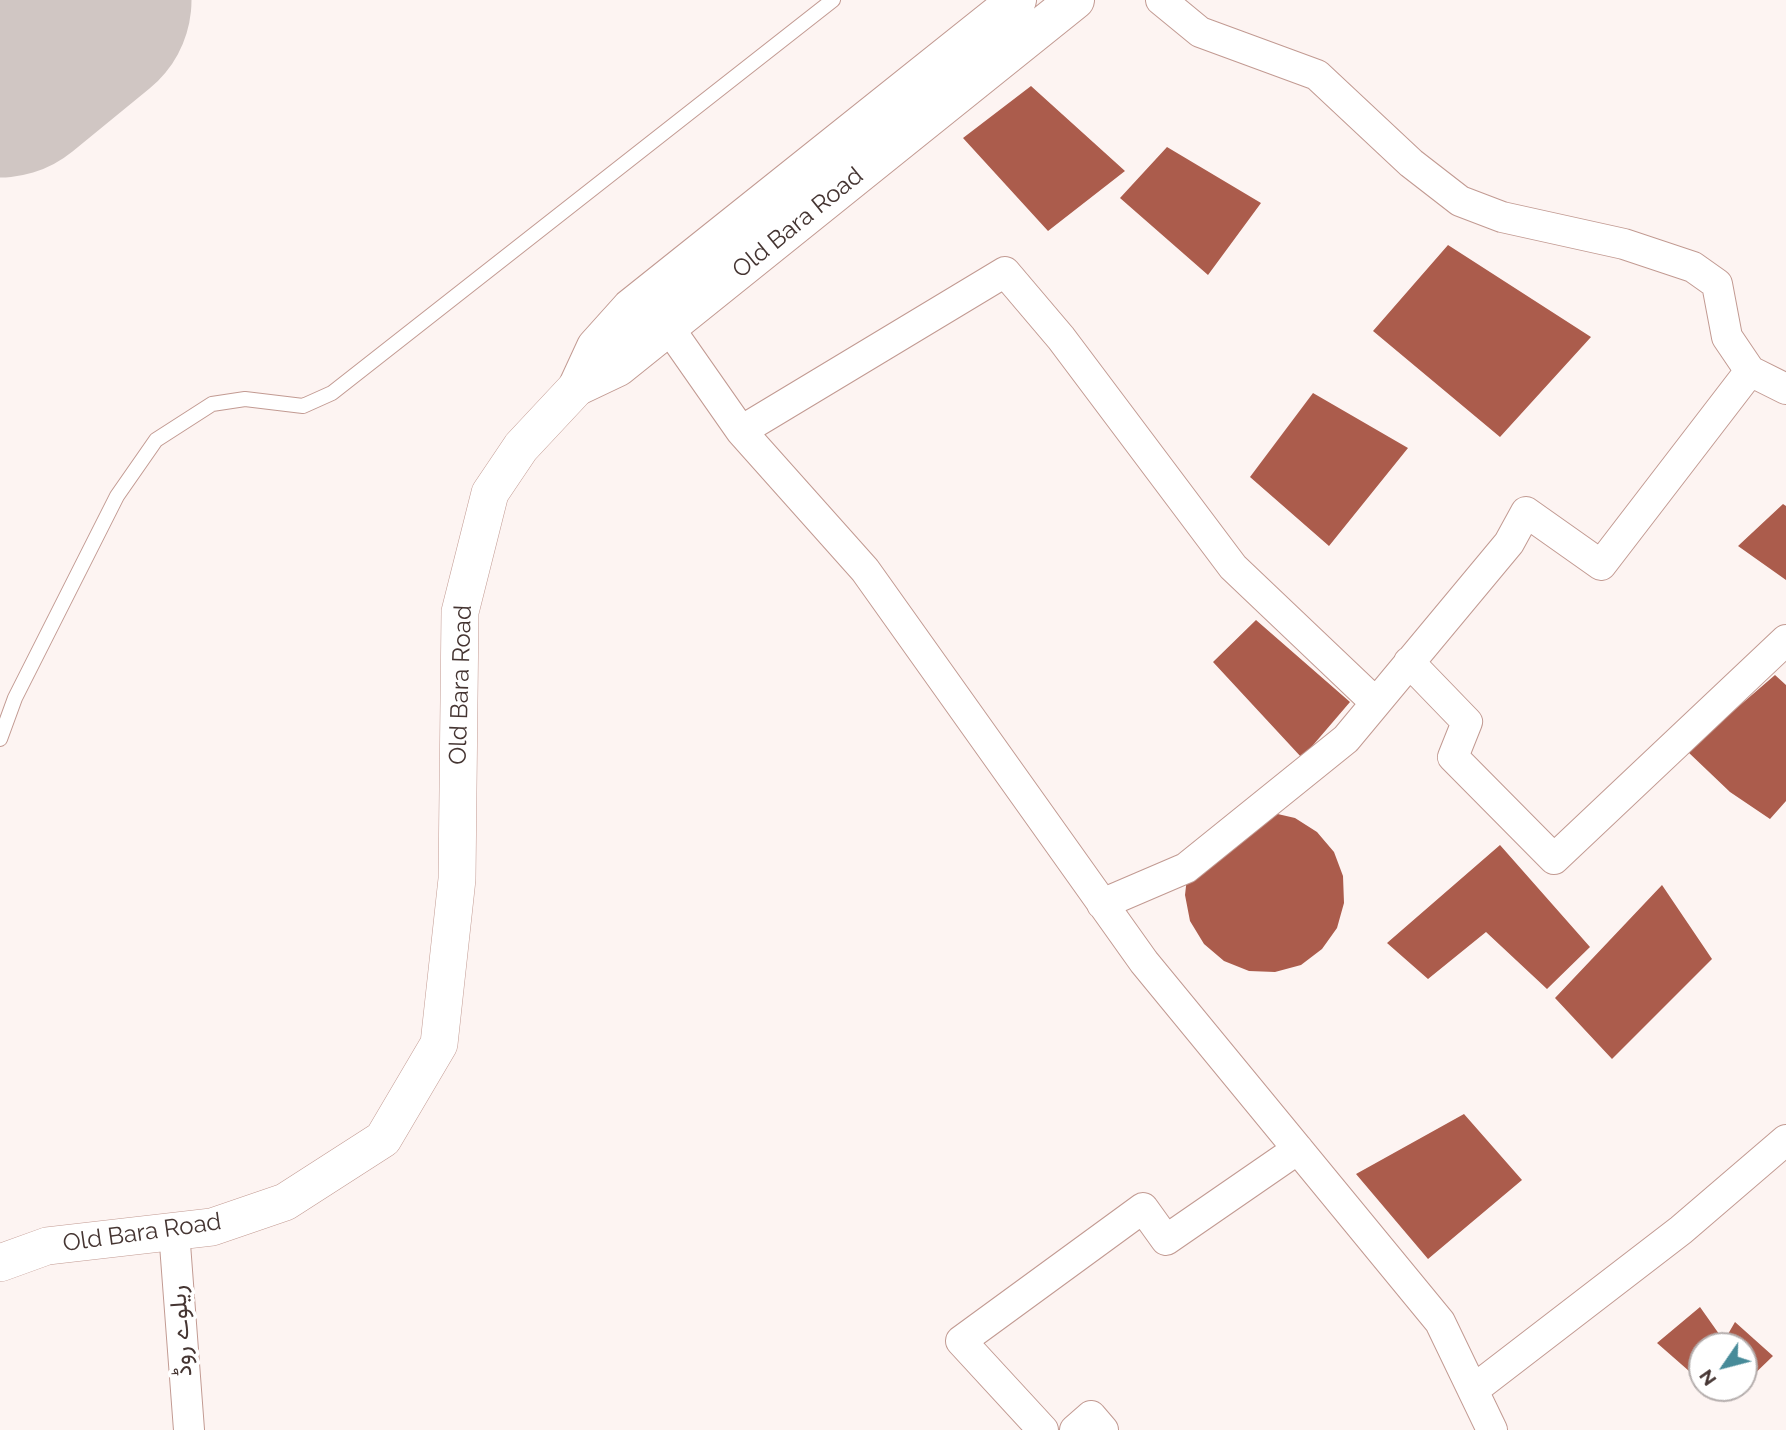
<!DOCTYPE html>
<meta charset="utf-8">
<style>
body{margin:0}
#map{position:relative;width:1786px;height:1430px;overflow:hidden;background:#fdf4f2;font-family:Raleway,sans-serif}
canvas{display:block}
.north{position:absolute;left:1688px;top:1332px;width:70px;height:70px;box-sizing:border-box;background:#fff;border:2px solid #b5aead;border-radius:50%;rotate:235deg;font-size:19px;font-weight:700;line-height:28px;text-align:center;color:#453532}
.north::after{content:'';display:block;margin:auto;width:24px;height:32px;background:#478b99;clip-path:polygon(50% 0,100% 100%,50% 72%,0 100%)}
</style>
<div id="map">
<canvas width="1786" height="1430"></canvas>
<div class="north">N</div>
</div>
<script>
const ctx = document.querySelector('canvas').getContext('2d');
ctx.lineJoin = 'round';
function shape(rows) {
  const path = new Path2D();
  for (const r of rows) {
    path.moveTo(r[0], r[1]);
    for (let i = 2; i < r.length; i += 2) path.lineTo(r[i], r[i + 1]);
  }
  return path;
}
function stroke(path, color, width, dash) {
  ctx.strokeStyle = color;
  ctx.lineWidth = width;
  ctx.lineCap = dash ? 'butt' : 'round';
  ctx.setLineDash(dash || []);
  ctx.stroke(path);
}
function fillPath(path, color) {
  ctx.fillStyle = color;
  ctx.fill(path, 'evenodd');
}
function write(font, color, halo, rows, align = 'center') {
  ctx.font = font + ' Raleway,Vazirmatn,sans-serif';
  ctx.lineWidth = 7;
  ctx.setLineDash([]);
  ctx.textBaseline = 'middle';
  ctx.strokeStyle = halo;
  ctx.fillStyle = color;
  for (const [text, x, y, turn = 0] of rows) {
    ctx.save();
    ctx.translate(x, y);
    ctx.rotate((+turn || 0) * Math.PI / 180);
    ctx.textAlign = isNaN(turn) ? turn : align;
    if (halo) ctx.strokeText(text, 0, 0);
    ctx.fillText(text, 0, 0);
    ctx.restore();
  }
}
stroke(shape([
 [0,63,77,0]
]), '#d0c6c3', 229);
fillPath(shape([
 [1031,86,1125,171,1048,231,963,138],
 [1167,147,1261,203,1208,275,1120,198],
 [1448,245,1591,337,1500,437,1373,331],
 [1313,393,1408,448,1329,546,1250,477],
 [1783,504,1786,506,1786,580,1738,546],
 [1256,620,1350,702,1302,758,1213,662],
 [1775,675,1786,685,1786,801,1770,819,1730,792,1687,751],
 [1269,812,1295,818,1317,832,1334,852,1343,876,1344,903,1337,928,1322,949,1301,965,1275,972,1249,971,1224,961,1204,944,1190,921,1185,895,1188,869],
 [1500,845,1590,947,1547,989,1486,932,1428,979,1387,943],
 [1662,885,1712,959,1612,1059,1555,998],
 [1464,1114,1522,1180,1428,1259,1356,1174],
 [1700,1307,1724,1341,1735,1322,1773,1356,1744,1384,1744,1346,1702,1346,1702,1370,1697,1378,1657,1343]
]), '#ab5c4c');
const service = shape([
 [0,739,15,698,117,496,156,440,212,404,245,399,303,406,332,393,833,0]
]);
const minor = shape([
 [1161,0,1200,32,1317,75,1411,163,1460,201,1502,217,1624,244,1693,267,1717,284,1727,337,1750,371,1786,389],
 [669,328,741,431,865,570,1144,962,1440,1322,1492,1430],
 [741,431,1005,272,1061,338,1233,567,1376,703],
 [1409,662,1467,722,1453,757,1554,859,1786,640],
 [1102,904,1186,868,1346,739,1509,543,1526,512,1601,565,1750,371],
 [174,1231,189,1430],
 [1473,1390,1681,1230,1786,1140],
 [1043,1430,961,1341,1143,1208,1166,1240,1298,1149],
 [1075,1430,1091,1416,1103,1430]
]);
const tertiary = shape([
 [0,1263,47,1246,212,1227,285,1202,383,1139,439,1044,457,879,460,612,490,493,521,447,578,386]
]);
const secondary = shape([
 [578,386,618,367,1075,0],
 [578,386,596,347,631,308,1017,0]
]);
stroke(service, '#c29a92', 16);
stroke(minor, '#c29a92', 32);
stroke(tertiary, '#c29a92', 38);
stroke(secondary, '#c29a92', 40);
stroke(service, '#fff', 14);
stroke(minor, '#fff', 30);
stroke(tertiary, '#fff', 37);
stroke(secondary, '#fff', 38);
write('24px', '#453532', '#fff', [
 ["Old Bara Road",798,223,-39],
 ["Old Bara Road",461,685,-88],
 ["Old Bara Road",142,1233,-8],
 ["ریلوے روڈ",181,1331,-94]
]);
</script>
